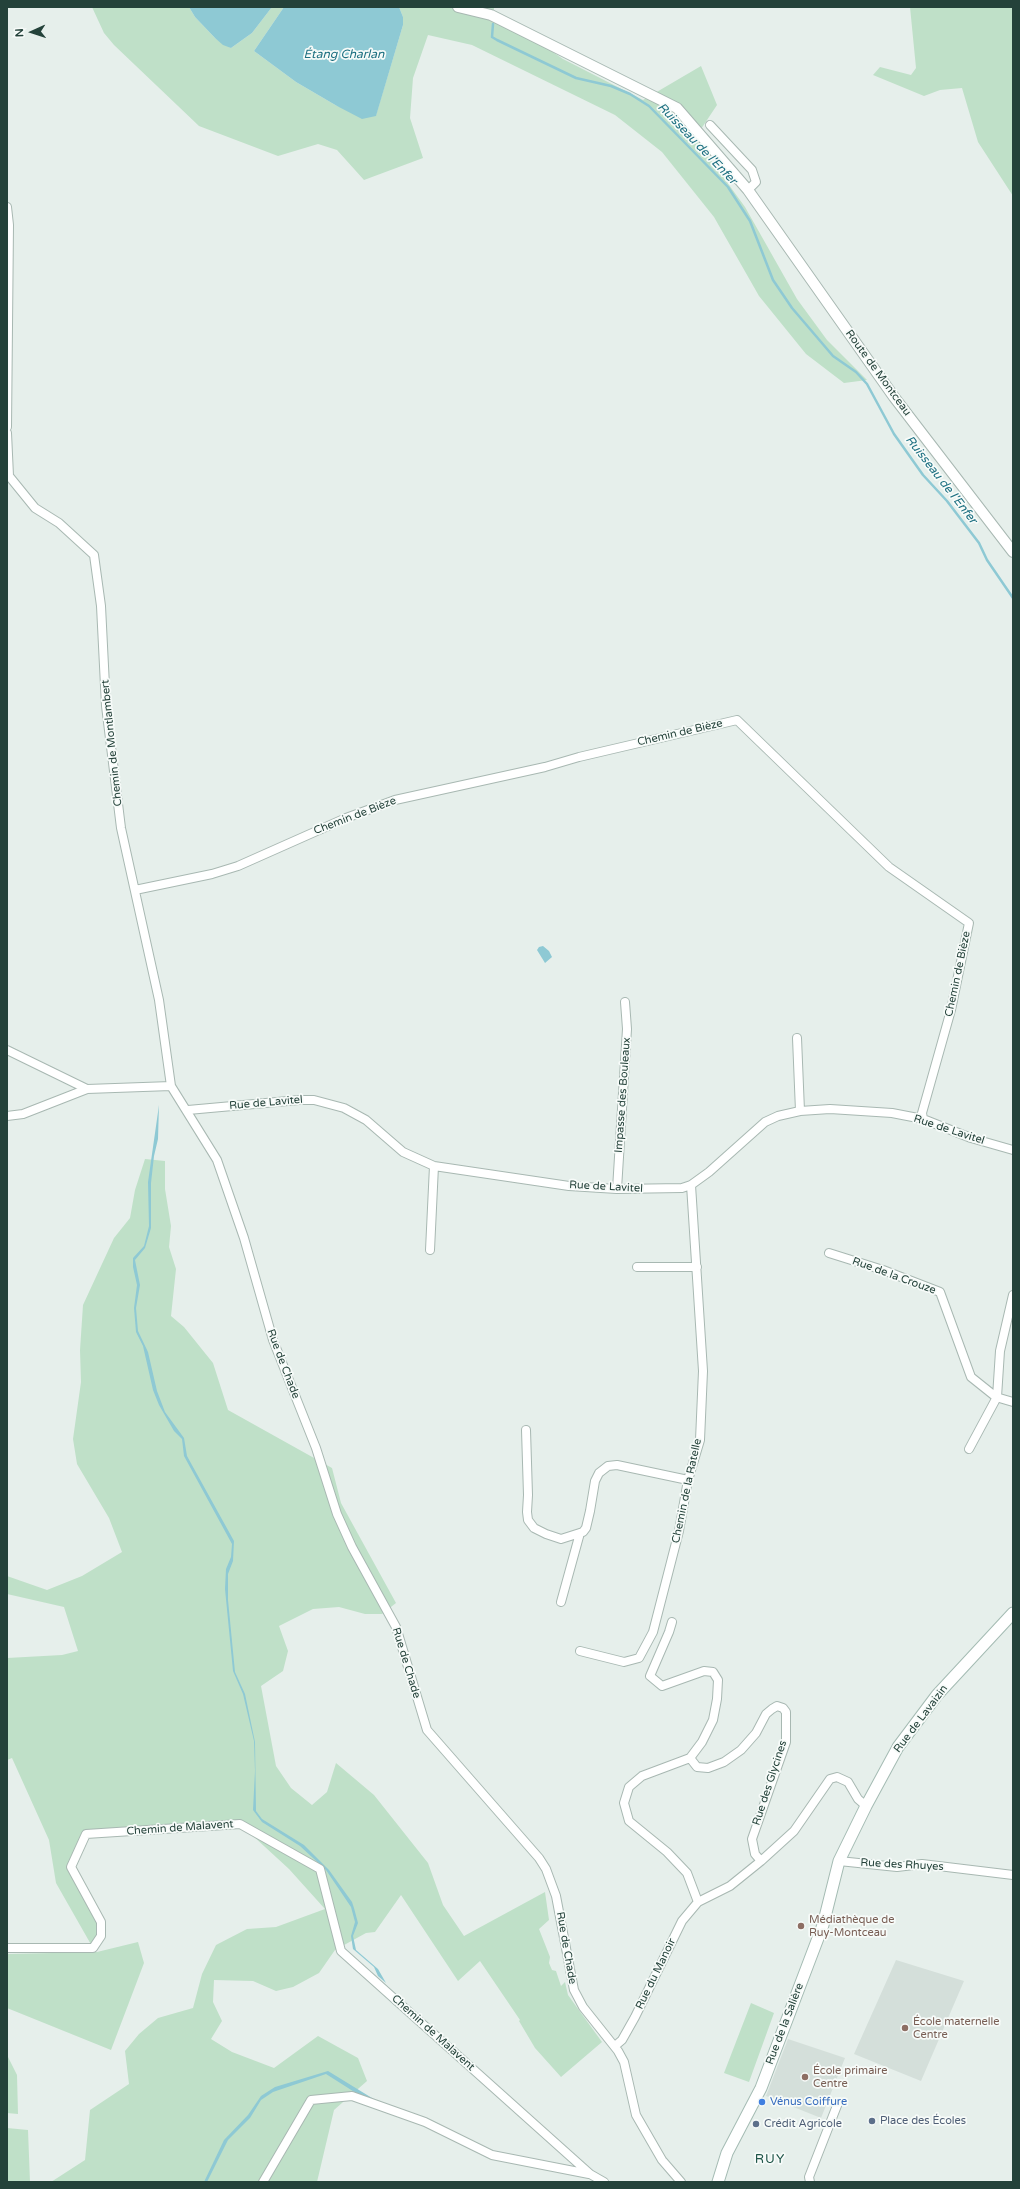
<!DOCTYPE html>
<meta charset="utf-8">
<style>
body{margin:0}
#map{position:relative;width:1020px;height:2189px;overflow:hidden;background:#e6efeb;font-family:"Varela Round",sans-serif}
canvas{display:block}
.frame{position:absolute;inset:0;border:8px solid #24423a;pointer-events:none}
.north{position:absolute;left:12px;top:12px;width:40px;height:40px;-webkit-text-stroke:3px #f7fbf9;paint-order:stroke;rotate:267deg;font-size:11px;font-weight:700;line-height:16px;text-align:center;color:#24423a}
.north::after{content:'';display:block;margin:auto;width:14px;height:18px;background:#24423a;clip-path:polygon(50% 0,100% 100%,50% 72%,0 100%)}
</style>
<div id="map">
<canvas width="1020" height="2189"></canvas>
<div class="frame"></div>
<div class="north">N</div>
</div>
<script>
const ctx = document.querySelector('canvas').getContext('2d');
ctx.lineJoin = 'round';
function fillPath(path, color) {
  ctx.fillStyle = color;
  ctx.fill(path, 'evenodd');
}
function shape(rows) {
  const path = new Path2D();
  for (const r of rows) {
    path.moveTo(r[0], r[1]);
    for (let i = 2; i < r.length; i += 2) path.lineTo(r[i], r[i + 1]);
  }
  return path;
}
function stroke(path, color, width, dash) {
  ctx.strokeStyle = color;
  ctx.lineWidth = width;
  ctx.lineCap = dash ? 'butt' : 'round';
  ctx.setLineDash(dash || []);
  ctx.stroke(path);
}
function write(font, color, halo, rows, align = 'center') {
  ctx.font = font + ' "Varela Round",sans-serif';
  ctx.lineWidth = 3.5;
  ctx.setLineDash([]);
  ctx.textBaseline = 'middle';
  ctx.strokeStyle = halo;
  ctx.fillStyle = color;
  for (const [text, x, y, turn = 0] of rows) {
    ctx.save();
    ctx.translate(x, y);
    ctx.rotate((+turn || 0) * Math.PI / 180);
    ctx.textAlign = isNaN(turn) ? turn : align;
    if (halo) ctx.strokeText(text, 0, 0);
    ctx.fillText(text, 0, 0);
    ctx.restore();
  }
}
fillPath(shape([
 [896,1960,964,1981,921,2081,854,2054],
 [788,2039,845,2058,821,2118,766,2096]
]), '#d4dfda');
fillPath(shape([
 [92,7,189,7,195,17,215,38,231,48,252,33,272,7,284,7,254,51,296,82,337,106,376,115,403,25,403,17,399,7,494,7,494,12,563,59,643,100,701,66,717,105,695,138,745,207,797,299,827,340,867,380,844,383,806,354,759,296,714,217,662,152,615,115,472,45,428,35,413,78,410,118,423,158,364,180,337,150,318,144,278,156,199,126,114,45,104,33],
 [910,7,1013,7,1013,196,978,142,962,88,940,90,924,96,873,75,880,67,911,75,916,68],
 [145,1159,165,1161,165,1189,171,1226,169,1247,176,1269,171,1316,184,1327,213,1363,228,1410,332,1468,341,1503,396,1603,382,1614,365,1614,339,1607,313,1609,279,1626,288,1651,283,1671,261,1686,276,1766,291,1788,312,1805,327,1792,336,1763,374,1795,428,1863,443,1905,464,1936,545,1892,549,1920,539,1929,550,1957,549,1963,552,1970,556,1971,561,1986,565,1982,568,1995,602,2042,561,2077,535,2048,519,2021,520,2020,480,1961,458,1981,401,1895,375,1932,366,1933,335,1950,319,1973,293,1987,276,1991,253,1981,214,1980,213,2002,222,2021,211,2039,232,2052,274,2068,318,2036,358,2058,367,2081,334,2110,317,2182,51,2182,85,2160,90,2110,129,2084,125,2051,139,2034,158,2018,193,2008,202,1974,216,1945,247,1929,276,1927,325,1909,289,1869,240,1824,86,1834,71,1867,101,1922,93,1948,56,1883,49,1840,12,1758,7,1760,7,1658,62,1655,78,1651,64,1607,7,1594,7,1576,47,1590,82,1576,122,1552,109,1518,77,1464,73,1439,81,1382,80,1350,83,1305,114,1238,130,1218,135,1190],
 [138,1942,144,1963,111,2050,7,2008,7,1954,97,1952],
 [751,2003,774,2013,749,2082,724,2073],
 [7,2055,17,2075,18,2114,7,2113],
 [7,2128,28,2130,30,2182,7,2182]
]), '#bfe0c8');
fillPath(shape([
 [189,7,272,7,252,33,231,48,223,45,215,38,195,17],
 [284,7,399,7,403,17,403,25,376,116,362,119,337,106,296,82,254,51],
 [543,946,549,951,552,957,545,963,537,950,539,947],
 [159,1105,158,1139,154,1156,151,1183,151,1228,145,1248,135,1260,140,1285,136,1308,138,1331,148,1352,157,1391,165,1412,184,1438,187,1456,234,1541,233,1561,228,1574,228,1600,235,1672,245,1694,255,1742,256,1811,262,1819,304,1845,329,1870,352,1902,354,1908,358,1923,353,1936,356,1950,378,1969,386,1983,378,1976,374,1967,353,1949,351,1936,355,1922,351,1907,326,1870,300,1846,262,1822,253,1810,255,1771,254,1741,243,1694,233,1671,225,1589,226,1569,231,1557,232,1544,184,1456,182,1439,174,1431,159,1405,153,1390,143,1346,136,1332,134,1308,137,1285,133,1267,133,1258,144,1246,149,1226,148,1182],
 [328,2071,385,2106,367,2100,326,2074,273,2092,261,2100,250,2118,228,2140,207,2182,204,2182,224,2140,248,2115,261,2096,275,2087]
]), '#8ec9d4');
stroke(shape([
 [493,24,492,37,497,40,576,78,611,86,630,94,649,106,728,187,750,221,773,280,792,308,833,356,856,372,867,384,894,434,923,475,947,501,979,543,987,560,1013,598]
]), '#8ec9d4', 2.5);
const minor = shape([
 [710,125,752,170,756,182,748,190],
 [7,207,9,225,7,427],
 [7,433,9,476,35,508,59,523,94,555,101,606,106,706,121,828,159,1000,171,1086,217,1160,244,1238,273,1340,316,1448,337,1514,352,1547,396,1627,427,1730,539,1858,546,1869,556,1896,574,1990,583,2007,618,2051,624,2062,636,2115,662,2160,681,2182],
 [135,890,212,874,238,866,346,818,395,800,545,767,579,757,737,720,889,867,969,923,951,1010,922,1113,923,1119],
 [797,1038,800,1111],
 [7,1050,87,1089],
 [188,1110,299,1100,314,1100,344,1108,366,1120,403,1152,434,1166,569,1186,617,1189,682,1188,691,1185,709,1172,765,1122,778,1116,800,1111,830,1109,892,1113,923,1119,971,1138,1013,1150],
 [7,1116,23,1114,87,1089,171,1086],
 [617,1189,627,1029,625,1002],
 [430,1250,434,1166],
 [829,1253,883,1270,940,1292,971,1377,996,1397,1013,1402],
 [637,1267,697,1267],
 [526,1430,528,1495,527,1512,528,1520,534,1528,546,1534,561,1539,583,1532,586,1528,590,1511,595,1481,599,1473,608,1466,617,1465,688,1480],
 [969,1449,997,1397,1000,1351,1013,1295],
 [561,1602,580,1533],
 [672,1622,669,1632,650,1676,662,1686,704,1671,713,1672,718,1680,717,1699,713,1720,702,1742,690,1758,642,1776,629,1787,624,1803,629,1821,667,1852,687,1873,698,1902,730,1886,761,1861,794,1831,830,1779,837,1777,848,1782,858,1799,866,1806],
 [580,1651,624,1662,639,1658,653,1632,679,1531,688,1480,700,1440,703,1371,691,1185],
 [690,1758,697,1767,708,1768,724,1762,741,1750,756,1733,766,1714,772,1709,777,1706,783,1708,786,1712,786,1742,752,1839,755,1854,761,1861],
 [839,1861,897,1867,922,1864,1013,1875],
 [7,1948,93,1948,101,1936,101,1922,71,1867,86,1834,240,1824,320,1869,341,1951,590,2174,604,2182],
 [615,2046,622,2040,635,2017,682,1921,698,1902],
 [263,2182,311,2100,352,2096,425,2122,492,2155,589,2174],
 [810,2182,809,2177,838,2103]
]);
const tertiary = shape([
 [458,7,491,15,677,108,748,190,894,397,1013,552]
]);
const secondary = shape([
 [718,2182,727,2153,761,2088,823,1925,839,1861,866,1806,898,1747,937,1695,1013,1613]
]);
stroke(minor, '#a8b8b2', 10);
stroke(tertiary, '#a8b8b2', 12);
stroke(secondary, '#a4bbb3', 13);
stroke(minor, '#fff', 8);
stroke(tertiary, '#fff', 10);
stroke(secondary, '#fff', 11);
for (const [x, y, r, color] of [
 [801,1926,4,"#8d6e63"],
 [905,2028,4,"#8d6e63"],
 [805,2077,4,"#8d6e63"],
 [762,2102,4,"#3f7fe0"],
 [872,2121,4,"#5c6f8a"],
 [756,2124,4,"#5c6f8a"]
]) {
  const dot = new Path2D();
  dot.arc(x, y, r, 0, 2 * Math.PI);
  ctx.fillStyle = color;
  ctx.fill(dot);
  stroke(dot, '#f7fbf9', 1.5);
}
write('11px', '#24423a', '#f7fbf9', [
 ["Route de Montceau",878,373,54],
 ["Chemin de Bièze",680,733,-13],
 ["Chemin de Montlambert",112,743,-96],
 ["Chemin de Bièze",355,816,-21],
 ["Chemin de Bièze",958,974,-78],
 ["Impasse des Bouleaux",623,1095,-86],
 ["Rue de Lavitel",266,1103,-5],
 ["Rue de Lavitel",949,1130,18],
 ["Rue de Lavitel",606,1187,3],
 ["Rue de la Crouze",894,1276,20],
 ["Rue de Chade",283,1364,69],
 ["Chemin de la Ratelle",687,1491,-78],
 ["Rue de Chade",406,1663,73],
 ["Rue de Lavaizin",921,1719,-53],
 ["Rue des Glycines",770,1783,-72],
 ["Chemin de Malavent",180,1828,-4],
 ["Rue des Rhuyes",902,1865,3],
 ["Rue de Chade",566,1948,80],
 ["Rue du Manoir",656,1974,-64],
 ["Rue de la Salière",785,2024,-69],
 ["Chemin de Malavent",433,2033,42]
]);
write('11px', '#785e54', '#f7fbf9', [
 ["Médiathèque de",809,1920],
 ["Ruy-Montceau",809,1933],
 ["École maternelle",913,2022],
 ["Centre",913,2035],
 ["École primaire",813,2071],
 ["Centre",813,2084]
], 'left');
write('11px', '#366cbe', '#f7fbf9', [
 ["Vénus Coiffure",770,2102]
], 'left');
write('11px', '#4e5e75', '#f7fbf9', [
 ["Place des Écoles",880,2121],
 ["Crédit Agricole",764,2124]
], 'left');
write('italic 12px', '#1c6f80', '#f7fbf9', [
 ["Étang Charlan",344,55],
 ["Ruisseau de l'Enfer",697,144,46],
 ["Ruisseau de l'Enfer",941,480,52]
]);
ctx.letterSpacing = '1px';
write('13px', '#1f5548', '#f7fbf9', [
 ["RUY",770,2160]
]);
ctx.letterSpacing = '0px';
</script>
